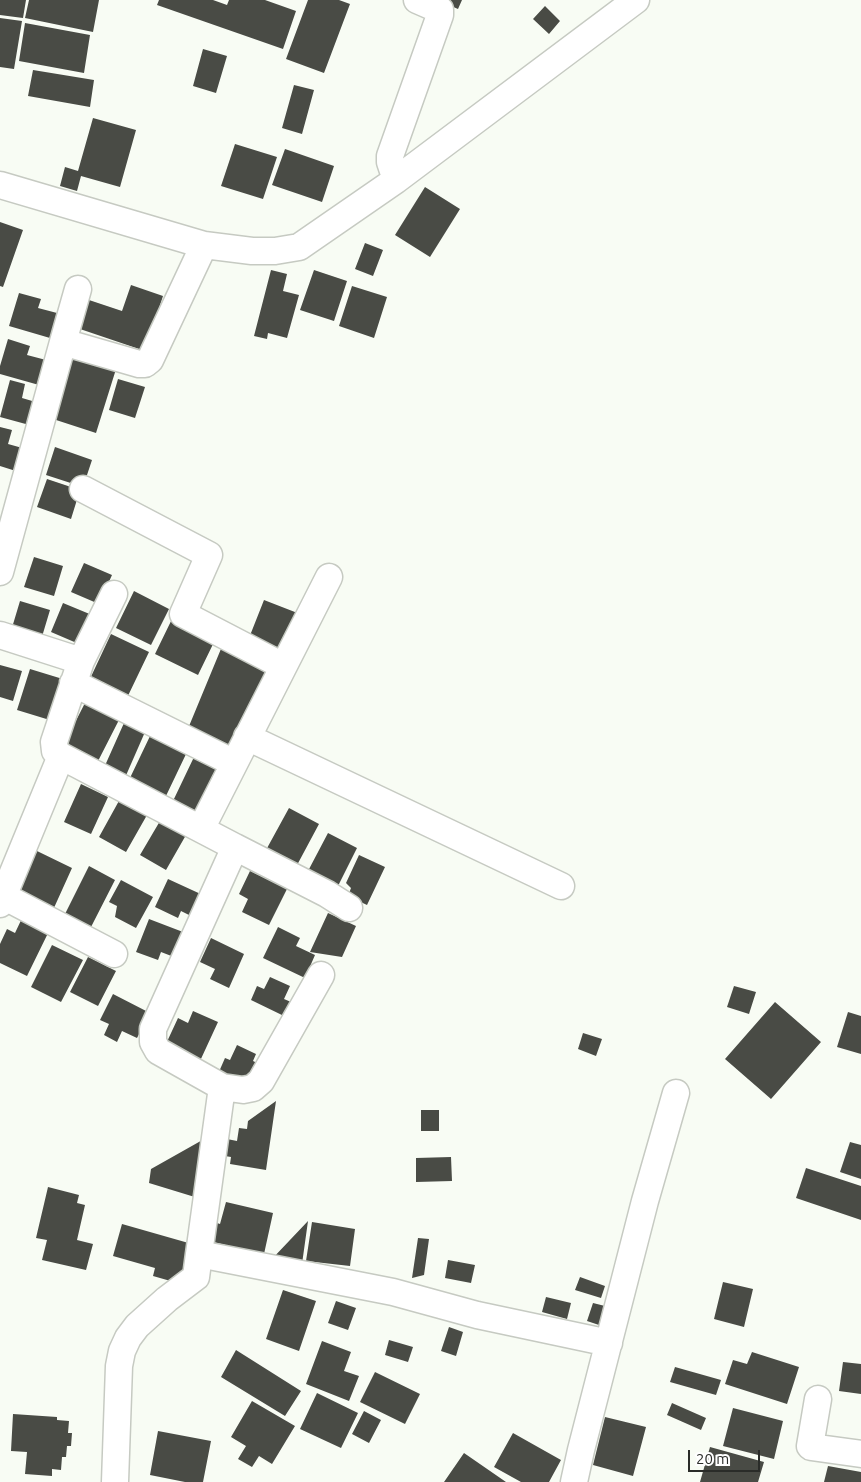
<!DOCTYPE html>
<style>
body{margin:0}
#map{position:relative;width:861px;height:1482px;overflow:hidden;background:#f8fcf4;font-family:Ubuntu,sans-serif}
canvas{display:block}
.scale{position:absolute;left:688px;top:1450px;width:72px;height:22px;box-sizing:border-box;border:2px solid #2a2c29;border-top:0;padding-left:6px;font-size:15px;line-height:18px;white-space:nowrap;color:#2a2c29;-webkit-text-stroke:4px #fff;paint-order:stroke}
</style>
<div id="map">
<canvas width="861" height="1482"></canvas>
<div class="scale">20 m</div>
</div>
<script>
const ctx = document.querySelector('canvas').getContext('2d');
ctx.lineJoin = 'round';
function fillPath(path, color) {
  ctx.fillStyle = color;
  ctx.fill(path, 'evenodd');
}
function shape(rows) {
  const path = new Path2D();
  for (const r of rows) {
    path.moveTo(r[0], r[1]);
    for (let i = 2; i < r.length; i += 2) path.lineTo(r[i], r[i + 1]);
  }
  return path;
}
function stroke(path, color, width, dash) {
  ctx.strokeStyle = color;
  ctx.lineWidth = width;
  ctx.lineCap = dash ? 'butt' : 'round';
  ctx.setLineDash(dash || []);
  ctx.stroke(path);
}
fillPath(shape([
 [0,0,26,0,23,18,0,15],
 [29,0,99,0,93,32,25,18],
 [159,0,213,0,227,5,229,0,265,0,296,11,283,49,157,5],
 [308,0,339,0,350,4,324,73,286,59],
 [437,0,462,0,458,9],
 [545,6,560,21,549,34,533,19],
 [0,18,22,21,14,69,0,67],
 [25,23,90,35,84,73,19,61],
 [203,49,227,56,216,93,193,86],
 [33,70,94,80,90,107,28,96],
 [294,85,314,90,302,134,282,128],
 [93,118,136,130,120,187,81,176,77,191,60,186,65,167,78,171],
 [235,144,277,157,263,199,221,186],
 [285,149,334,166,322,202,272,185],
 [425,187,460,209,430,257,395,235],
 [0,222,23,230,3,287,0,286],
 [365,243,383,250,373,276,355,269],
 [271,270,287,274,283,291,299,295,287,338,268,333,267,339,254,336],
 [314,270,347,281,334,321,300,310],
 [131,285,163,296,145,351,80,329,89,300,122,311],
 [352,286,387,297,374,338,339,326],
 [19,293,41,299,38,308,57,313,50,338,9,326],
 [8,339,30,346,27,355,46,360,39,385,0,374,0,366],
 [74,352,117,366,96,433,53,419],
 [118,379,145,387,135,418,109,410],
 [10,380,25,384,22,398,39,403,33,426,0,417],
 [0,427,12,430,8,444,26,449,19,472,0,466],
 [55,447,92,460,83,487,46,475],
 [47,479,80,490,71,519,37,507],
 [34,557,63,566,54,596,24,587],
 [84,563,112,575,99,604,71,592],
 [134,591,169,609,151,645,116,628],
 [264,600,300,614,285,653,249,638],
 [20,601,50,610,41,640,11,631],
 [63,603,92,615,79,644,51,632],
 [173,617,216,638,198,675,155,654],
 [111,634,149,652,125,702,88,683],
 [223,644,273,664,235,751,187,731],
 [0,665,22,671,13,701,0,697],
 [30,669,66,680,53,721,17,710],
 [86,701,120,718,96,765,62,748],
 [124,723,145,732,124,780,103,770],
 [151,734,187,752,165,798,129,780],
 [194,757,222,771,202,814,173,801],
 [81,784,108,797,91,834,64,822],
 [120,799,147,815,126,852,99,837],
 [289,808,319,824,296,867,266,850],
 [160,821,186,835,166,870,140,855],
 [328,833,357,848,338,886,308,871],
 [37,851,72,868,53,910,17,893],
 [359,855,385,867,367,905,348,896,351,888,346,883],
 [89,866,115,880,91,927,65,914],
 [250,871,287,889,269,925,242,912,248,899,239,894],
 [168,879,205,896,195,918,181,911,178,918,155,907],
 [121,880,153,897,136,928,115,917,117,906,109,902],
 [328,913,356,926,342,957,310,952],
 [24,914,51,927,27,976,0,963,0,944,7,929,15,933],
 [149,919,183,932,174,957,161,952,158,960,136,952],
 [278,927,300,938,296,946,315,955,305,978,263,958],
 [211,938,244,954,229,988,210,979,215,969,200,962],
 [52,945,83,960,61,1002,31,987],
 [88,957,116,971,98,1006,70,992],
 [270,977,290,986,284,999,291,1002,284,1016,251,1000,257,986,264,989],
 [734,986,756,992,749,1014,727,1007],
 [113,994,150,1013,137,1038,122,1031,117,1042,104,1035,109,1024,100,1020],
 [775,1002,821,1042,771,1099,725,1059],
 [193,1011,218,1022,200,1061,165,1046,178,1018,188,1023],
 [848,1012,861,1016,861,1054,837,1047],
 [583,1033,602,1039,596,1056,578,1049],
 [237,1045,256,1054,253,1061,261,1065,251,1088,218,1074,225,1058,230,1060],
 [276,1101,266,1170,230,1164,231,1157,219,1155,222,1138,237,1141,239,1128,247,1129,248,1121],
 [421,1110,439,1110,439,1131,421,1131],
 [206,1138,198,1198,149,1183,151,1169],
 [850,1142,861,1145,861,1179,840,1172],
 [451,1157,452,1181,416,1182,416,1158],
 [806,1168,861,1186,861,1220,796,1198],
 [48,1187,79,1195,77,1203,85,1205,77,1240,93,1244,86,1270,42,1260,47,1240,36,1238],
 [226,1202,273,1213,264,1254,213,1242,217,1223,220,1224],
 [308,1221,302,1264,271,1260],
 [312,1222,355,1229,350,1266,306,1261],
 [122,1224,192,1244,181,1284,153,1276,155,1268,113,1256],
 [418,1238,429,1239,424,1275,412,1278],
 [448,1260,475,1265,471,1283,445,1278],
 [580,1277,605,1286,601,1298,575,1290],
 [723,1282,753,1289,744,1327,714,1319],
 [283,1290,316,1301,299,1351,266,1339],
 [546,1297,571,1303,567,1319,542,1312],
 [336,1301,356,1308,348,1330,328,1323],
 [593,1303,605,1306,599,1325,587,1321],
 [449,1327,463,1332,456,1356,441,1351],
 [389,1340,413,1347,408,1362,385,1355],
 [322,1341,351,1352,344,1371,359,1376,349,1401,306,1384],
 [236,1350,301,1391,285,1416,221,1377],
 [752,1352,799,1367,787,1404,725,1384,733,1360,747,1364],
 [843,1362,861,1364,861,1394,839,1391],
 [675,1367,721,1380,716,1395,670,1382],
 [375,1372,420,1394,405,1424,360,1402],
 [317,1393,358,1413,341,1448,300,1429],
 [252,1401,295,1426,272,1464,259,1456,252,1467,238,1459,246,1446,231,1437],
 [672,1403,706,1418,701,1430,667,1415],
 [733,1408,783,1421,774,1459,723,1446],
 [364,1411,381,1420,369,1443,352,1434],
 [13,1414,57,1417,57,1420,69,1421,68,1433,72,1433,71,1446,67,1446,66,1457,62,1457,61,1470,52,1469,52,1476,25,1474,27,1452,11,1451],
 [605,1417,646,1427,633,1476,593,1465],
 [158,1431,211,1441,203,1482,185,1482,150,1475],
 [513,1433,561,1460,549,1482,521,1482,494,1467],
 [710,1447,764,1462,758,1482,700,1482],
 [464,1453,506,1482,444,1482],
 [828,1466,861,1472,861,1482,824,1482]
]), '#494b45');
const minor = shape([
 [396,180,390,162,390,156,440,15,440,10,417,0],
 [0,185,204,245,252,251,275,251,299,247,396,180,636,0],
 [63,342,78,289],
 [83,489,209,555,183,614,283,666],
 [0,572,63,342,139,364,145,364,150,360,204,245],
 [0,635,81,661,54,742,55,751,61,756,235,847,153,1029,153,1042,158,1051,222,1087,199,1254],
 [81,661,114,594],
 [73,683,234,763],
 [247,737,561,886],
 [201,829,329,577],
 [235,847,327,894,349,908],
 [3,896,114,954],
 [0,904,61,756],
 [222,1087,243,1090,253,1088,261,1081,321,975],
 [818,1399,810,1446,811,1447,861,1454],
 [115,1482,119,1366,122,1351,128,1338,137,1326,167,1299,196,1277,199,1254,393,1292,477,1315,609,1343],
 [574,1482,581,1450,645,1201,676,1093]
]);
stroke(minor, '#c6cac2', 29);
stroke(minor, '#fff', 26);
</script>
